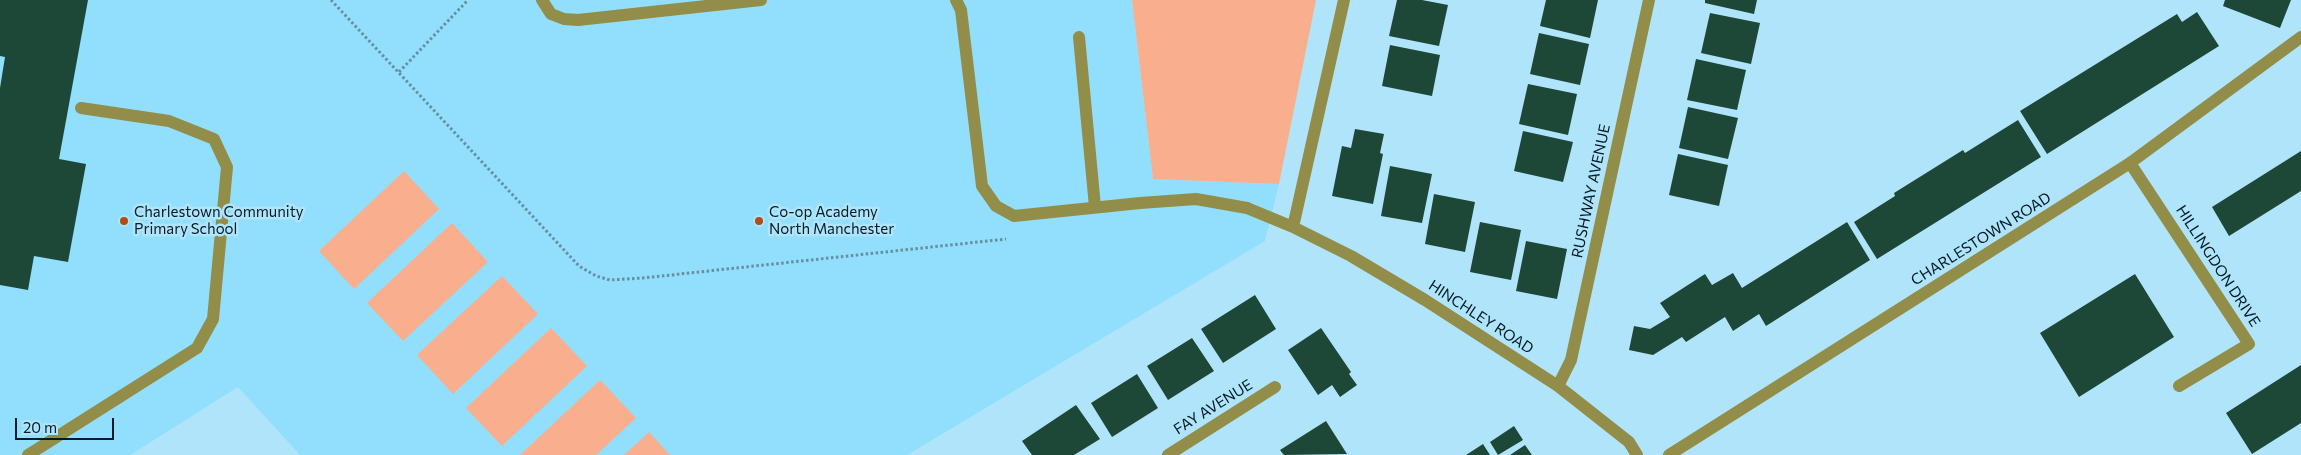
<!DOCTYPE html>
<style>
body{margin:0}
#map{position:relative;width:2301px;height:455px;overflow:hidden;background:#b0e4fa;font-family:Commissioner,sans-serif}
canvas{display:block}
.scale{position:absolute;left:15px;top:418px;width:99px;height:22px;box-sizing:border-box;border:2px solid #011c26;border-top:0;padding-left:6px;font-size:15px;line-height:18px;white-space:nowrap;color:#011c26;-webkit-text-stroke:4px #b0e4fa;paint-order:stroke}
</style>
<div id="map">
<canvas width="2301" height="455"></canvas>
<div class="scale">20 m</div>
</div>
<script>
const ctx = document.querySelector('canvas').getContext('2d');
ctx.lineJoin = 'round';
function fillPath(path, color) {
  ctx.fillStyle = color;
  ctx.fill(path, 'evenodd');
}
function shape(rows) {
  const path = new Path2D();
  for (const r of rows) {
    path.moveTo(r[0], r[1]);
    for (let i = 2; i < r.length; i += 2) path.lineTo(r[i], r[i + 1]);
  }
  return path;
}
function stroke(path, color, width, dash) {
  ctx.strokeStyle = color;
  ctx.lineWidth = width;
  ctx.lineCap = dash ? 'butt' : 'round';
  ctx.setLineDash(dash || []);
  ctx.stroke(path);
}
function write(font, color, halo, rows, align = 'center') {
  ctx.font = font + ' Commissioner,sans-serif';
  ctx.lineWidth = 5;
  ctx.setLineDash([]);
  ctx.textBaseline = 'middle';
  ctx.strokeStyle = halo;
  ctx.fillStyle = color;
  for (const [text, x, y, turn = 0] of rows) {
    ctx.save();
    ctx.translate(x, y);
    ctx.rotate((+turn || 0) * Math.PI / 180);
    ctx.textAlign = isNaN(turn) ? turn : align;
    if (halo) ctx.strokeText(text, 0, 0);
    ctx.fillText(text, 0, 0);
    ctx.restore();
  }
}
fillPath(shape([
 [0,0,1132,0,1153,179,1279,184,1265,241,907,455,300,455,238,387,130,455,0,455]
]), '#92dffd');
fillPath(shape([
 [1132,0,1316,0,1279,184,1153,179],
 [404,171,439,209,354,289,319,251],
 [452,223,488,262,403,341,367,303],
 [502,276,538,314,453,394,417,355],
 [551,328,587,366,502,446,466,408],
 [600,380,636,418,596,455,520,455],
 [649,432,670,455,624,455]
]), '#f9ae8e');
fillPath(shape([
 [0,0,88,0,59,159,86,164,68,262,34,256,28,290,0,285,0,88,5,57,0,56],
 [1397,0,1422,0,1448,5,1439,46,1389,36],
 [1546,0,1598,0,1590,38,1540,26],
 [1705,0,1757,0,1754,14,1705,3],
 [2225,0,2291,0,2280,28,2223,6],
 [2197,12,2219,46,2047,154,2020,111,2177,14,2182,22],
 [1710,13,1760,23,1751,64,1701,53],
 [1539,33,1589,44,1580,85,1530,74],
 [1390,45,1440,55,1432,96,1382,86],
 [1696,59,1746,70,1737,110,1687,100],
 [1528,84,1577,94,1568,135,1519,124],
 [1688,107,1738,118,1728,159,1679,148],
 [2018,120,2041,157,1877,259,1854,222,1895,196,1894,193,1963,150,1965,153],
 [1355,129,1384,134,1380,153,1383,154,1373,204,1332,196,1342,146,1351,148],
 [1523,131,1573,142,1563,182,1514,171],
 [2301,151,2301,191,2229,236,2212,207],
 [1678,154,1728,165,1719,206,1669,195],
 [1390,166,1432,174,1422,223,1381,216],
 [1434,194,1475,202,1465,252,1425,244],
 [1480,222,1521,230,1511,280,1470,272],
 [1847,222,1870,260,1766,326,1759,314,1733,331,1725,317,1686,342,1682,337,1653,355,1629,350,1634,326,1650,329,1670,317,1660,303,1705,274,1712,285,1733,273,1742,288],
 [1526,241,1567,249,1557,299,1516,291],
 [2135,274,2174,337,2079,397,2040,333],
 [1255,295,1276,329,1223,363,1201,329],
 [1321,328,1351,372,1349,374,1357,385,1340,397,1332,385,1318,395,1288,350],
 [1192,338,1214,371,1168,400,1147,366],
 [2301,365,2301,423,2252,454,2226,413],
 [1137,374,1158,408,1112,437,1091,403],
 [1076,405,1100,439,1074,455,1032,455,1022,441],
 [1326,421,1347,454,1284,455,1280,450],
 [1514,426,1523,440,1498,455,1490,442],
 [1483,444,1490,455,1466,455],
 [1525,445,1532,455,1510,455]
]), '#1d4837');
stroke(shape([
 [331,0,579,266,596,276,610,280,643,278,1006,239],
 [399,72,468,0]
]), '#668fa0', 3, [2.5, 2.5]);
stroke(shape([
 [542,0,551,14,564,19,578,20,761,0],
 [956,0,961,10,982,186,996,206,1014,216,1140,203,1196,199,1247,208],
 [1079,37,1095,207],
 [28,455,197,348,213,319,227,167,214,139,169,121,81,108]
]), '#928d48', 12);
stroke(shape([
 [2130,163,2249,344,2179,386],
 [1247,208,1293,227,1351,256,1425,300,1558,386,1629,442,1637,455],
 [1293,227,1344,0],
 [1558,386,1571,360,1649,0],
 [1168,455,1275,387]
]), '#928d48', 12);
stroke(shape([
 [1669,455,2130,163,2301,37]
]), '#928d48', 12);
for (const [x, y, r, color] of [
 [124,221,5,"#b04c16"],
 [759,221,5,"#b04c16"]
]) {
  const dot = new Path2D();
  dot.arc(x, y, r, 0, 2 * Math.PI);
  ctx.fillStyle = color;
  ctx.fill(dot);
  stroke(dot, '#b0e4fa', 2);
}
write('15px', '#011c26', '#b0e4fa', [
 ["RUSHWAY AVENUE",1591,191,-78],
 ["CHARLESTOWN ROAD",1981,239,-32],
 ["HILLINGDON DRIVE",2218,266,57],
 ["HINCHLEY ROAD",1481,317,33],
 ["FAY AVENUE",1213,407,-32]
]);
write('15px', '#011c26', '#b0e4fa', [
 ["Charlestown Community",134,212],
 ["Primary School",134,229],
 ["Co-op Academy",769,212],
 ["North Manchester",769,229]
], 'left');
</script>
